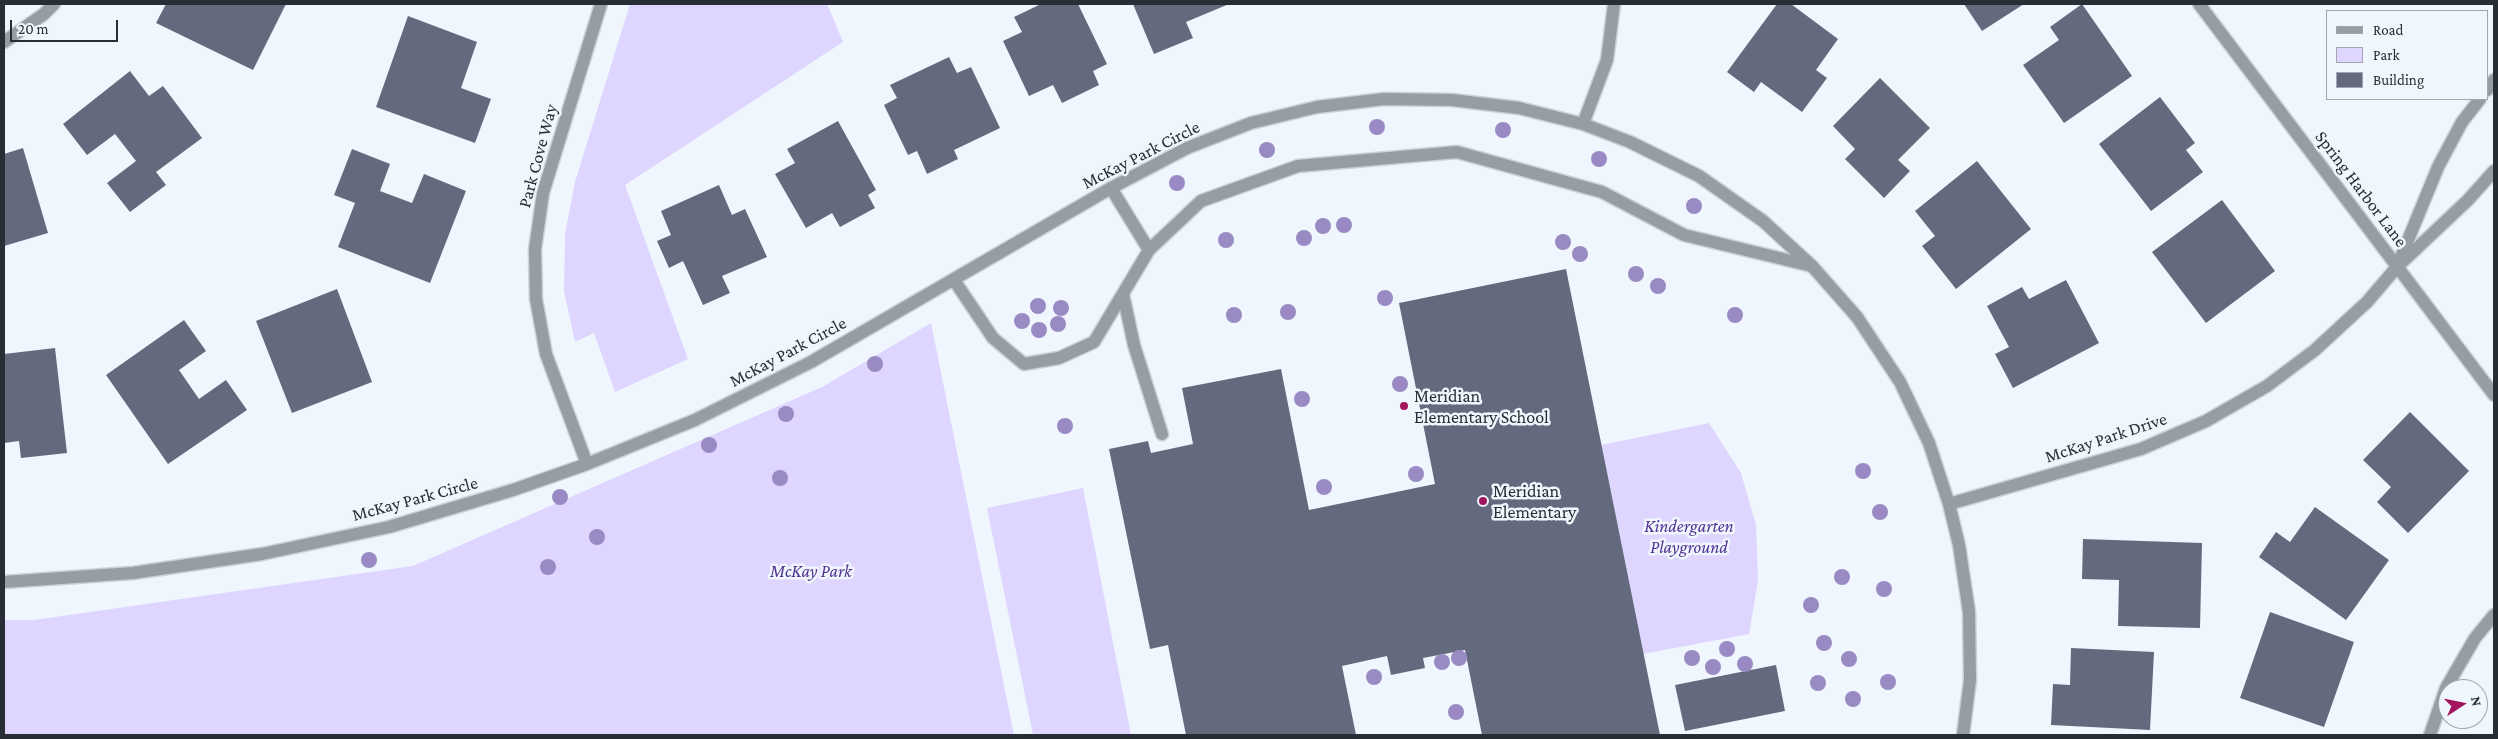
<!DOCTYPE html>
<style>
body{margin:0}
#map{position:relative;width:2498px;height:739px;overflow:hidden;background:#eff6fd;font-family:"Crimson Pro",serif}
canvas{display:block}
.frame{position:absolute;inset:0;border:5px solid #282e35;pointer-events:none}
.legend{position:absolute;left:2326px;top:10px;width:162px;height:90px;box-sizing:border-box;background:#eff6fd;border:1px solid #9fa6ad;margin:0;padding:6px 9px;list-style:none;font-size:15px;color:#282e35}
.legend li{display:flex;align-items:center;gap:10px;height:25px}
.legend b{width:25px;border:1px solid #9fa6ad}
.north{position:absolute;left:2438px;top:679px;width:50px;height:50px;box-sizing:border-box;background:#eff6fd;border:1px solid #9fa6ad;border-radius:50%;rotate:79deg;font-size:14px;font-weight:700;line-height:20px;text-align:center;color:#282e35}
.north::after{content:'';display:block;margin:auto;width:18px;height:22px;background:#a3155c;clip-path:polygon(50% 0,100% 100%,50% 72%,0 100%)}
.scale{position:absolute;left:10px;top:20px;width:108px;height:22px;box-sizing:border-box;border:2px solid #282e35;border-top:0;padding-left:6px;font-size:15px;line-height:18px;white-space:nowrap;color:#282e35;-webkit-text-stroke:4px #eff6fd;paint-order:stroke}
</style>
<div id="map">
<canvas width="2498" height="739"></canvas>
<div class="frame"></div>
<ul class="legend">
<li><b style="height:6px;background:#949ea3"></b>Road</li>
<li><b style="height:14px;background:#ded6fe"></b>Park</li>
<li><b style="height:14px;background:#646a7d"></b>Building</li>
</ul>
<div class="north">N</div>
<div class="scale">20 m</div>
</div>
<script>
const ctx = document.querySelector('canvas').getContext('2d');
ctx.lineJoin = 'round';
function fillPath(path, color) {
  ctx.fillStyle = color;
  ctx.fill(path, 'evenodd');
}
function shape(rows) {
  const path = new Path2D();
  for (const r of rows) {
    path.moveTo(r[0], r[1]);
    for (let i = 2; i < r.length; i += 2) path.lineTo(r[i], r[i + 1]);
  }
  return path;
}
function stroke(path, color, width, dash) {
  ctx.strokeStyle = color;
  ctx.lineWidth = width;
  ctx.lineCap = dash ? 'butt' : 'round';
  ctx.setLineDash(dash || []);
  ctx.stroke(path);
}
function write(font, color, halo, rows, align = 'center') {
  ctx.font = font + ' "Crimson Pro",serif';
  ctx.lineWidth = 5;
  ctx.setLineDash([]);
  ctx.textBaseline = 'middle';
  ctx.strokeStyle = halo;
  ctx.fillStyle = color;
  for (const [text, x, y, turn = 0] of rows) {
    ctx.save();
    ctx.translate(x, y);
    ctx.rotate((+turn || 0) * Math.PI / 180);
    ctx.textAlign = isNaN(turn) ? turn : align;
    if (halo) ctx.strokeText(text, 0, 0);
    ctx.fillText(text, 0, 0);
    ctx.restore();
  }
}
fillPath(shape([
 [630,4,827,4,843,42,625,185,688,359,615,392,594,333,575,342,564,291,565,234,575,182],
 [931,323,1014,735,4,735,4,620,34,620,413,566,822,387],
 [1709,423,1741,473,1756,525,1758,581,1749,634,1643,654,1601,445],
 [1083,488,1131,735,1033,735,987,508]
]), '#ded6fe');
fillPath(shape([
 [166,4,286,4,253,70,156,23],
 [1041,4,1078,4,1107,64,1093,71,1099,85,1062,103,1053,85,1029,96,1003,41,1022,32,1014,17],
 [1133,4,1229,4,1186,22,1193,38,1154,54],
 [1777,4,1791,4,1838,39,1816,70,1827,78,1802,112,1761,82,1754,92,1727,72],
 [1964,4,2024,4,1982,31],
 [2082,4,2132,76,2064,123,2023,65,2059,40,2050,27],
 [408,16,477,42,461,88,491,99,475,143,376,107],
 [949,57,957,73,971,67,1000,128,954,150,958,159,927,174,917,151,908,155,884,105,897,98,890,85],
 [130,71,149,96,163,86,202,138,156,172,166,185,130,212,107,183,136,161,115,134,87,155,63,124],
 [1880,78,1930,128,1898,160,1910,171,1884,198,1845,159,1855,149,1833,126],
 [2160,97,2195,143,2186,150,2203,172,2151,211,2099,144],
 [838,121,876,190,868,195,875,208,840,227,832,213,806,228,775,174,795,163,787,149],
 [23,148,48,233,4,246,4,154],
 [352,149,390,164,380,191,412,203,424,174,466,191,430,283,338,247,355,203,334,195],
 [1977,161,2031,229,1956,289,1922,246,1935,236,1915,211],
 [719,185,732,215,745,209,767,257,722,276,730,293,703,305,683,261,669,268,657,241,671,235,661,211],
 [2222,200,2275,271,2206,323,2152,252],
 [1566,269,1660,735,1482,735,1465,650,1423,658,1425,668,1391,675,1387,656,1342,666,1356,735,1186,735,1168,645,1150,649,1109,449,1148,441,1151,453,1193,444,1182,388,1281,369,1309,510,1435,484,1399,303],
 [2066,280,2099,343,2013,388,1995,354,2009,347,1987,306,2022,287,2029,299],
 [337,289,372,382,292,413,256,321],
 [184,320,206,351,179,370,199,399,226,380,247,410,168,464,106,375],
 [55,348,67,453,21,458,19,441,4,443,4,354],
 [2410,412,2469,471,2408,533,2377,502,2391,487,2363,460],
 [2315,507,2389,560,2346,620,2259,557,2276,532,2290,542],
 [2083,539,2202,543,2200,628,2118,626,2119,580,2082,579],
 [2270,612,2354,642,2324,727,2240,698],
 [2071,648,2154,652,2150,730,2051,725,2053,684,2070,685],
 [1776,665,1785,711,1685,731,1675,685]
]), '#646a7d');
const lane = shape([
 [1111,188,1149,250],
 [954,280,993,338,1024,364,1059,358,1094,342,1149,250,1201,201,1298,166,1457,152,1602,192,1684,235,1812,266],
 [1123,294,1134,345,1162,434]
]);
const street = shape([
 [2199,4,2494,395],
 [4,42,44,14,54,4],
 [2487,90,2494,80],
 [1583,124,1607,60,1614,4],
 [2399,262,2438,167,2462,122,2480,99],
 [587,464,546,354,536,299,535,249,543,193,601,4],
 [1949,504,2141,449,2206,421,2267,386,2315,350,2367,302,2397,267,2468,200,2494,171],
 [4,582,133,573,262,554,389,527,513,490,587,464,695,420,811,362,1111,188,1187,148,1251,123,1317,107,1384,99,1452,100,1519,108,1583,124,1630,142,1699,176,1763,221,1812,266,1857,317,1900,382,1929,443,1949,504,1959,545,1969,612,1970,680,1963,735],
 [2430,735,2446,688,2475,638,2494,615]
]);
stroke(lane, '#cbd2d9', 15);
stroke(street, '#cbd2d9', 15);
stroke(lane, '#949ea3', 12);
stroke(street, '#949ea3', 12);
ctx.fillStyle = '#998ac3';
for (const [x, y] of [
 [1377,127],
 [1503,130],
 [1267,150],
 [1599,159],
 [1177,183],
 [1694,206],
 [1344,225],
 [1323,226],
 [1304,238],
 [1226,240],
 [1563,242],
 [1580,254],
 [1636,274],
 [1658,286],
 [1385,298],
 [1038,306],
 [1061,308],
 [1288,312],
 [1234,315],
 [1735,315],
 [1022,321],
 [1058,324],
 [1039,330],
 [875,364],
 [1400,384],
 [1302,399],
 [786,414],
 [1065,426],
 [709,445],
 [1863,471],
 [1416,474],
 [780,478],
 [1324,487],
 [560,497],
 [1880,512],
 [597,537],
 [369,560],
 [548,567],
 [1842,577],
 [1884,589],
 [1811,605],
 [1824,643],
 [1727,649],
 [1459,658],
 [1692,658],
 [1849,659],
 [1442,662],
 [1745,664],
 [1713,667],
 [1374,677],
 [1888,682],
 [1818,683],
 [1853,699],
 [1456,712]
]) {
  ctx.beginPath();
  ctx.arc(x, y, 8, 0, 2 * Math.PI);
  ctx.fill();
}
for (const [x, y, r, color] of [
 [1404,406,5,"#a3155c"],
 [1483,501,5,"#a3155c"]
]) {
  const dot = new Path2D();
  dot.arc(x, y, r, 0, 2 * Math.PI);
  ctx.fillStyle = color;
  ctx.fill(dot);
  stroke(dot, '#eff6fd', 2);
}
write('18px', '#282e35', '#eff6fd', [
 ["McKay Park Circle",1141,155,-27],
 ["Park Cove Way",538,156,-75],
 ["Spring Harbor Lane",2361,189,53],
 ["McKay Park Circle",788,352,-28],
 ["McKay Park Drive",2106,438,-18],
 ["McKay Park Circle",415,499,-15]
]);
write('18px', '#282e35', '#eff6fd', [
 ["Meridian",1414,396],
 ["Elementary School",1414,417],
 ["Meridian",1493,491],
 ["Elementary",1493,512]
], 'left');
write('italic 18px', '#533294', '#eff6fd', [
 ["Kindergarten",1689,526],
 ["Playground",1689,547],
 ["McKay Park",811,571]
]);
</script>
